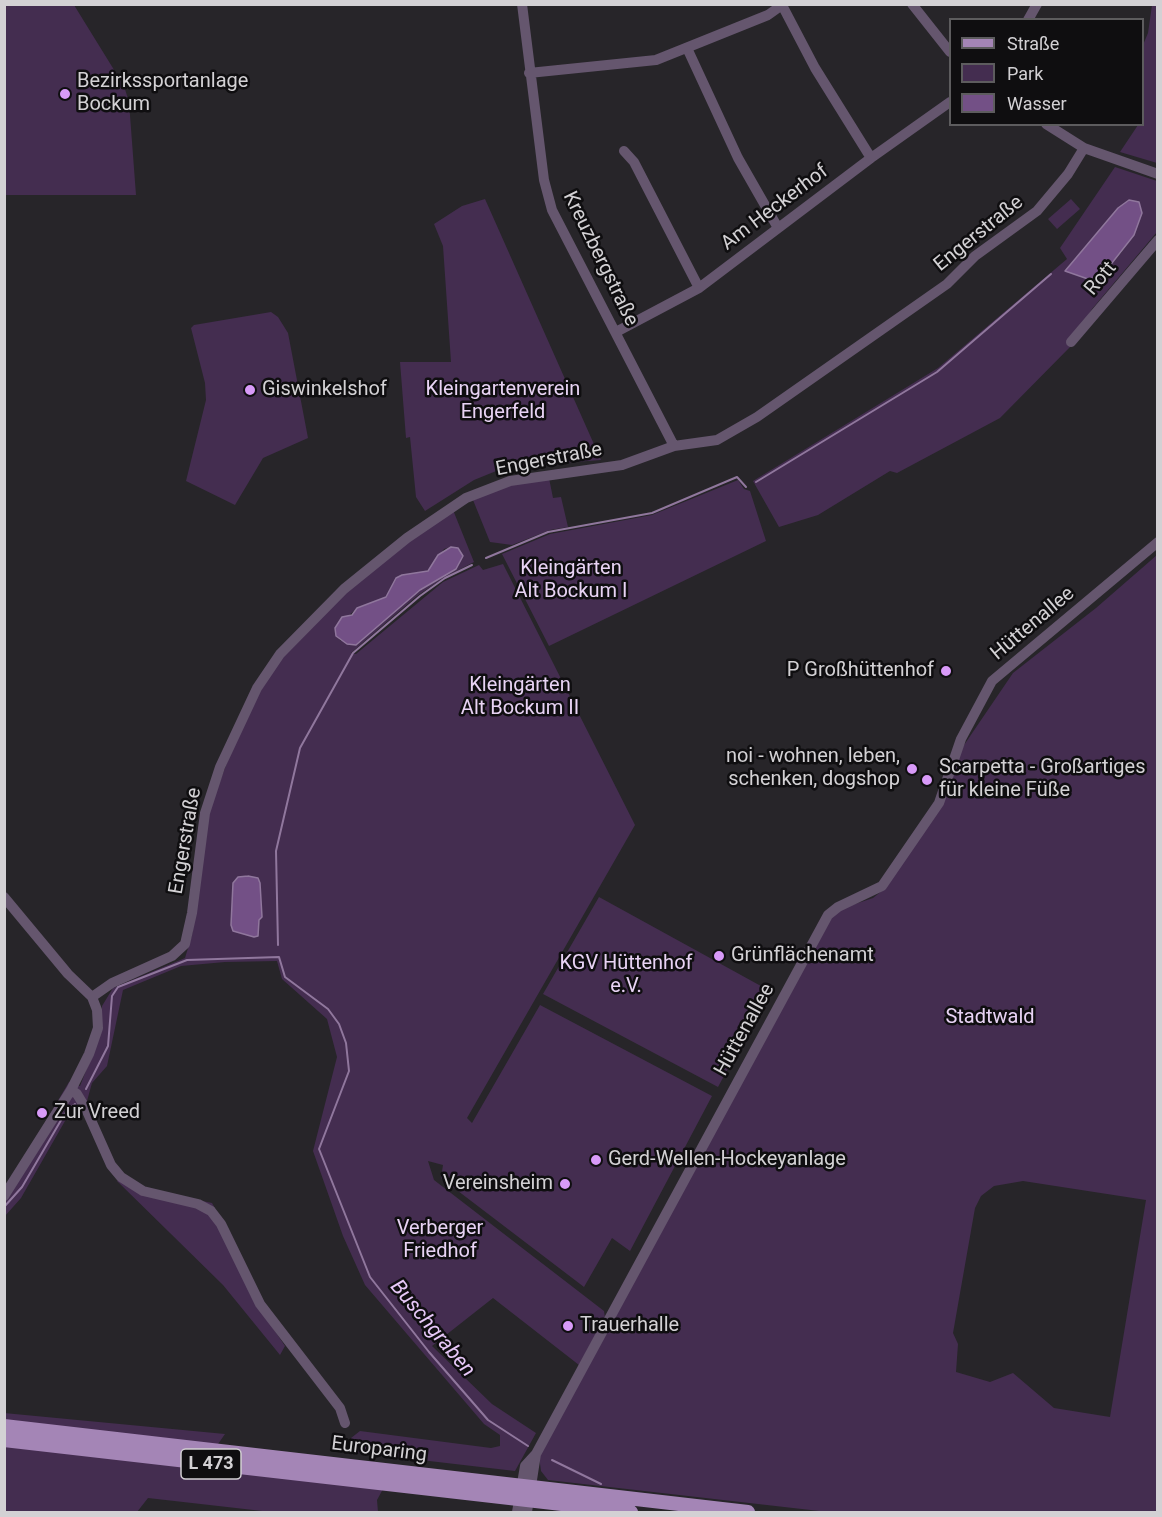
<!DOCTYPE html>
<meta charset="utf-8">
<style>
body{margin:0}
#map{position:relative;width:1162px;height:1517px;overflow:hidden;background:#272529;font-family:Roboto,sans-serif}
canvas{display:block}
.frame{position:absolute;inset:0;border:6px solid #d3d1d4;pointer-events:none}
.legend{position:absolute;left:949px;top:18px;width:195px;height:108px;box-sizing:border-box;background:#0f0e10;border:2px solid #5d5c5e;margin:0;padding:8px 10px;list-style:none;font-size:18px;color:#d3d1d4}
.legend li{display:flex;align-items:center;gap:12px;height:30px}
.legend b{width:30px;border:2px solid #5d5c5e}
</style>
<div id="map">
<canvas width="1162" height="1517"></canvas>
<div class="frame"></div>
<ul class="legend">
<li><b style="height:8px;background:#a485b6"></b>Straße</li>
<li><b style="height:16px;background:#442d50"></b>Park</li>
<li><b style="height:16px;background:#735086"></b>Wasser</li>
</ul>
</div>
<script>
const ctx = document.querySelector('canvas').getContext('2d');
ctx.lineJoin = 'round';
function fillPath(path, color) {
  ctx.fillStyle = color;
  ctx.fill(path, 'evenodd');
}
function shape(rows) {
  const path = new Path2D();
  for (const r of rows) {
    path.moveTo(r[0], r[1]);
    for (let i = 2; i < r.length; i += 2) path.lineTo(r[i], r[i + 1]);
  }
  return path;
}
function stroke(path, color, width, dash) {
  ctx.strokeStyle = color;
  ctx.lineWidth = width;
  ctx.lineCap = dash ? 'butt' : 'round';
  ctx.setLineDash(dash || []);
  ctx.stroke(path);
}
function write(font, color, halo, rows, align = 'center') {
  ctx.font = font + ' Roboto,sans-serif';
  ctx.lineWidth = 5;
  ctx.setLineDash([]);
  ctx.textBaseline = 'middle';
  ctx.strokeStyle = halo;
  ctx.fillStyle = color;
  for (const [text, x, y, turn = 0] of rows) {
    ctx.save();
    ctx.translate(x, y);
    ctx.rotate((+turn || 0) * Math.PI / 180);
    ctx.textAlign = isNaN(turn) ? turn : align;
    if (halo) ctx.strokeText(text, 0, 0);
    ctx.fillText(text, 0, 0);
    ctx.restore();
  }
}
fillPath(shape([
 [4,5,74,5,124,86,129,102,136,195,5,195],
 [1152,5,1158,5,1157,163,1120,152,1138,125,1142,124,1143,45,1148,33],
 [1115,167,1157,181,1157,232,1092,309,1072,345,1000,418,897,473,890,471,818,515,779,527,753,481,938,368,1067,259,1060,248],
 [1118,208,1134,235,1121,253,1101,277,1088,279,1066,271],
 [485,199,601,460,506,467,474,480,425,511,416,497,410,437,406,438,400,362,451,362,443,246,434,224,462,206],
 [1071,199,1080,209,1057,229,1048,219],
 [271,312,278,317,288,333,308,438,263,458,235,505,186,481,206,400,205,383,191,328,194,325],
 [549,478,553,498,561,497,568,527,550,530,512,545,490,542,473,500,512,484],
 [738,480,744,489,750,491,766,541,549,646,502,554,550,534,652,515],
 [453,510,474,562,445,577,417,596,351,653,356,654,443,582,479,565,483,570,503,564,635,825,467,1118,472,1123,540,1005,712,1096,630,1251,612,1238,584,1287,441,1178,443,1165,428,1161,434,1180,604,1311,605,1318,579,1365,493,1298,432,1346,492,1404,536,1433,515,1471,352,1452,351,1438,360,1431,491,1448,500,1446,500,1435,484,1424,365,1285,343,1236,313,1151,337,1057,327,1019,282,979,277,961,225,962,181,966,123,990,107,1066,92,1083,87,1101,65,1121,21,1198,5,1216,5,1190,69,1082,80,1086,102,1030,102,1006,113,988,185,958,192,935,209,809,245,717,280,658,354,585,428,526],
 [451,547,458,548,448,573,341,641,336,636,335,628,357,608,386,597,396,578,428,571,444,549],
 [1157,555,1157,1512,828,1512,548,1480,541,1471,539,1456,834,911,873,898,883,890,944,801,962,748,1013,673,1096,608],
 [1023,1181,1146,1200,1110,1417,1054,1408,1013,1373,990,1382,956,1372,958,1344,953,1333,975,1208,981,1196,994,1186],
 [599,897,770,991,718,1087,543,994],
 [126,1178,144,1189,212,1203,226,1228,250,1294,285,1346,280,1355,223,1285,117,1181],
 [4,1413,225,1434,202,1467,383,1489,377,1500,378,1512,271,1512,148,1498,137,1512,5,1512]
]), '#442d50');
const water = shape([
 [1129,200,1139,202,1142,213,1134,235,1101,277,1088,279,1065,271,1118,208,1129,200],
 [451,547,458,548,463,556,456,569,420,590,356,645,347,644,336,636,335,628,342,617,352,615,357,608,386,597,396,578,402,575,428,571,438,555,451,547],
 [248,876,258,878,260,883,262,917,259,920,258,936,254,937,233,931,231,925,233,883,238,877,248,876]
]);
fillPath(water, '#735086');
stroke(water, '#90779d', 1.5);
stroke(shape([
 [756,482,937,372,1051,274],
 [486,558,548,532,652,513,737,477,746,487],
 [278,945,276,851,300,748,353,653,420,596,445,578,472,565],
 [86,1089,108,1046,112,996,118,987,187,960,279,957,285,977,328,1009,339,1024,346,1043,349,1071,319,1149,370,1277,429,1352,488,1420,528,1446],
 [4,1207,22,1187,67,1110,75,1104],
 [552,1460,601,1484]
]), '#90779d', 2);
stroke(shape([
 [522,4,544,180,552,210,674,446],
 [912,4,950,52],
 [1028,20,1037,4],
 [687,48,738,158,778,228],
 [529,73,656,60,768,15,782,5,815,68,871,158],
 [1046,124,1084,148,1158,174],
 [624,151,634,162,699,288],
 [616,332,699,288,871,158,950,102],
 [1071,342,1158,240],
 [4,897,68,974,92,997,97,1010,98,1028,89,1054,71,1090,4,1196],
 [92,997,112,983,172,956,185,944,192,913,205,813,220,767,257,688,280,654,344,589,407,538,466,498,510,481,622,465,674,446,717,440,757,417,947,284,975,256,1037,211,1068,174,1084,148],
 [71,1090,77,1094,86,1109,111,1165,121,1177,143,1191,198,1204,211,1211,221,1224,260,1304,340,1408,345,1423],
 [517,1512,525,1466,536,1454,828,915,838,907,882,886,939,803,961,739,992,681,1158,542],
 [527,1512,536,1454]
]), '#65566e', 10);
stroke(shape([
 [4,1426,748,1512],
 [4,1440,631,1512]
]), '#a485b6', 14);
for (const [x, y, r, color] of [
 [65,94,6,"#d89af8"],
 [250,390,6,"#d89af8"],
 [946,671,6,"#d89af8"],
 [912,769,6,"#d89af8"],
 [927,780,6,"#d89af8"],
 [719,956,6,"#d89af8"],
 [42,1113,6,"#d89af8"],
 [596,1160,6,"#d89af8"],
 [565,1184,6,"#d89af8"],
 [568,1326,6,"#d89af8"]
]) {
  const dot = new Path2D();
  dot.arc(x, y, r, 0, 2 * Math.PI);
  ctx.fillStyle = color;
  ctx.fill(dot);
  stroke(dot, '#0f0e10', 2);
}
for (const [x, y, w] of [
 [211,1464,60]
]) {
  const box = new Path2D();
  box.roundRect(x - w / 2, y - 15, w, 30, 4.5);
  ctx.fillStyle = '#0f0e10';
  ctx.fill(box);
  stroke(box, '#d3d1d4', 1.5);
}
write('bold 18px', '#d3d1d4', null, [
 ["L 473",211,1464]
]);
write('20px', '#d3d1d4', '#0f0e10', [
 ["Bezirkssportanlage",77,82],
 ["Bockum",77,105],
 ["Giswinkelshof",262,390],
 ["P Großhüttenhof",934,671,"right"],
 ["noi - wohnen, leben,",900,757,"right"],
 ["schenken, dogshop",900,780,"right"],
 ["Scarpetta - Großartiges",939,768],
 ["für kleine Füße",939,791],
 ["Grünflächenamt",731,956],
 ["Zur Vreed",54,1113],
 ["Gerd-Wellen-Hockeyanlage",608,1160],
 ["Vereinsheim",553,1184,"right"],
 ["Trauerhalle",580,1326]
], 'left');
write('20px', '#d3d1d4', '#0f0e10', [
 ["Am Heckerhof",775,208,-37],
 ["Engerstraße",979,234,-39],
 ["Kreuzbergstraße",600,259,64],
 ["Rott",1101,279,-50],
 ["Engerstraße",549,460,-11],
 ["Hüttenallee",1033,624,-40],
 ["Engerstraße",186,841,-80],
 ["Hüttenallee",745,1030,-61],
 ["Europaring",379,1450,7]
]);
write('20px', '#e8d3f4', '#0f0e10', [
 ["Kleingartenverein",503,390],
 ["Engerfeld",503,413],
 ["Kleingärten",571,569],
 ["Alt Bockum I",571,592],
 ["Kleingärten",520,686],
 ["Alt Bockum II",520,709],
 ["KGV Hüttenhof",626,964],
 ["e.V.",626,987],
 ["Stadtwald",990,1018],
 ["Verberger",440,1229],
 ["Friedhof",440,1252]
]);
write('italic 21px', '#e7c8f8', '#0f0e10', [
 ["Buschgraben",432,1329,50]
]);
</script>
